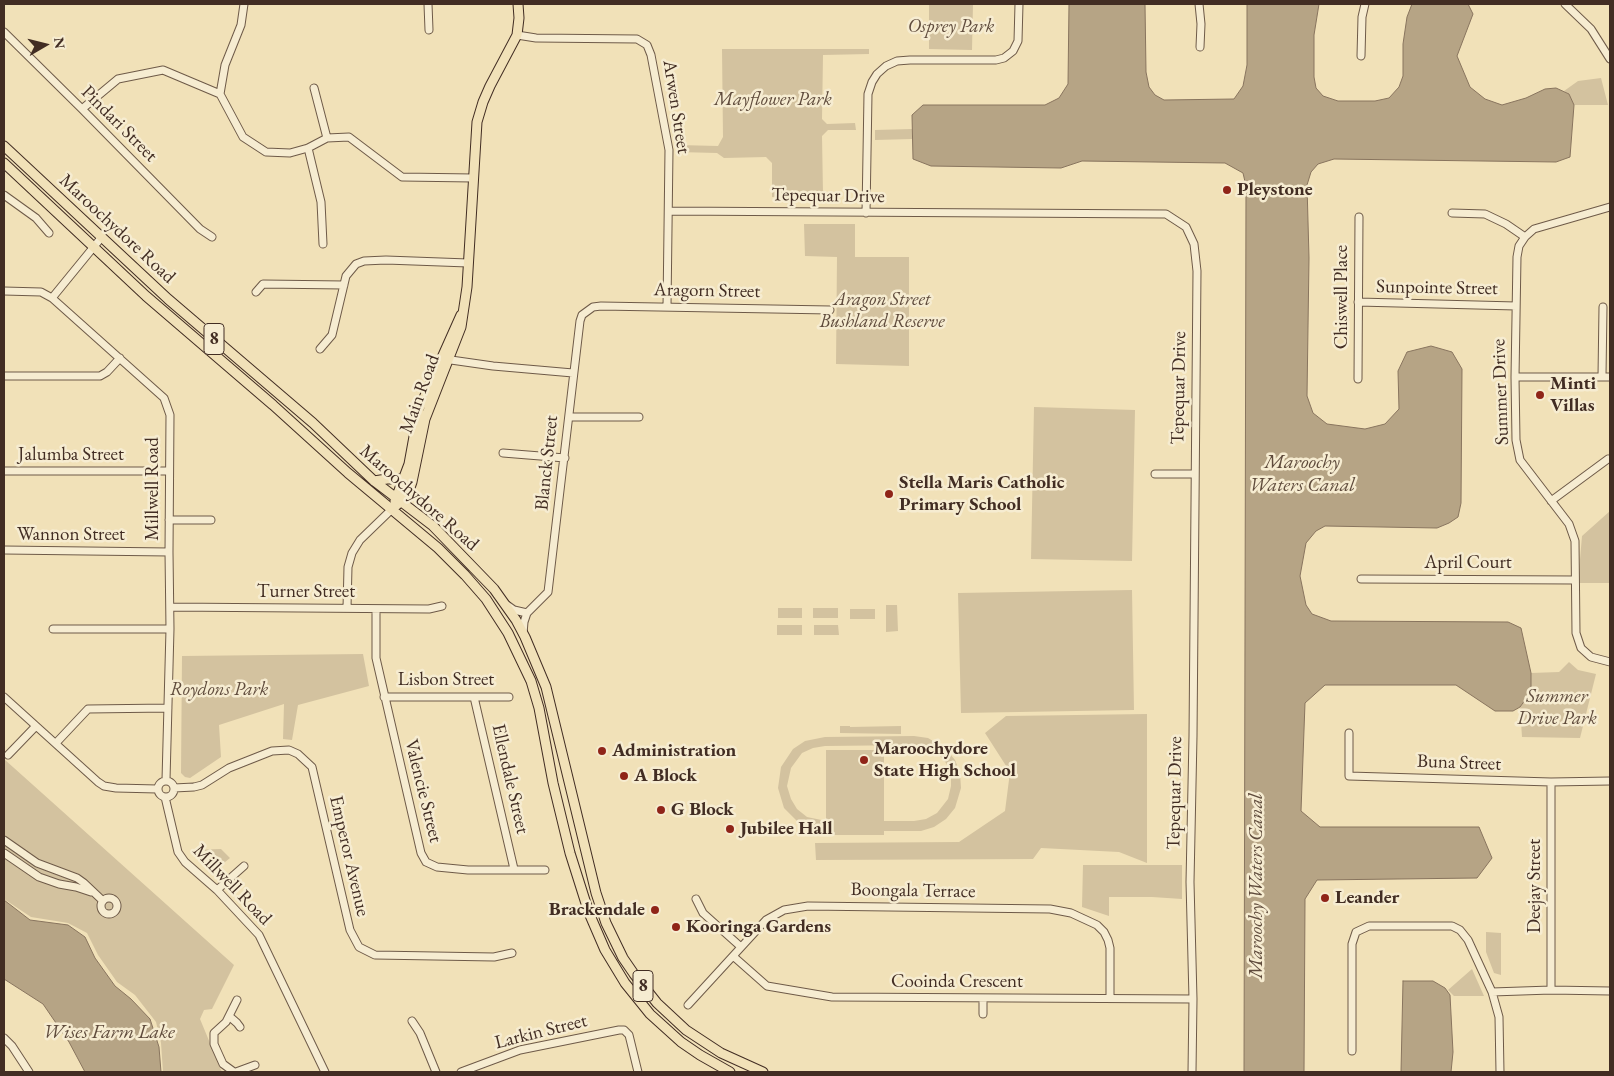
<!DOCTYPE html>
<style>
body{margin:0}
#map{position:relative;width:1614px;height:1076px;overflow:hidden;background:#f1e1b8;font-family:"EB Garamond",serif}
canvas{display:block}
.frame{position:absolute;inset:0;border:5px solid #422d23;pointer-events:none}
.north{position:absolute;left:20px;top:20px;width:50px;height:50px;-webkit-text-stroke:4px #f6ecd1;paint-order:stroke;rotate:82deg;font-size:14px;font-weight:700;line-height:20px;text-align:center;color:#422d23}
.north::after{content:'';display:block;margin:auto;width:18px;height:22px;background:#422d23;clip-path:polygon(50% 0,100% 100%,50% 72%,0 100%)}
</style>
<div id="map">
<canvas width="1614" height="1076"></canvas>
<div class="frame"></div>
<div class="north">N</div>
</div>
<script>
const ctx = document.querySelector('canvas').getContext('2d');
ctx.lineJoin = 'round';
function fillPath(path, color) {
  ctx.fillStyle = color;
  ctx.fill(path, 'evenodd');
}
function shape(rows) {
  const path = new Path2D();
  for (const r of rows) {
    if (r.length === 3) {
      path.moveTo(r[0] + r[2], r[1]);
      path.arc(r[0], r[1], r[2], 0, 2 * Math.PI);
      continue;
    }
    path.moveTo(r[0], r[1]);
    for (let i = 2; i < r.length; i += 2) path.lineTo(r[i], r[i + 1]);
  }
  return path;
}
function stroke(path, color, width, dash) {
  ctx.strokeStyle = color;
  ctx.lineWidth = width;
  ctx.lineCap = dash ? 'butt' : 'round';
  ctx.setLineDash(dash || []);
  ctx.stroke(path);
}
function write(font, color, halo, rows, align = 'center') {
  ctx.font = font + ' "EB Garamond",serif';
  ctx.lineWidth = 5;
  ctx.setLineDash([]);
  ctx.textBaseline = 'middle';
  ctx.strokeStyle = halo;
  ctx.fillStyle = color;
  for (const [text, x, y, turn = 0] of rows) {
    ctx.save();
    ctx.translate(x, y);
    ctx.rotate((+turn || 0) * Math.PI / 180);
    ctx.textAlign = isNaN(turn) ? turn : align;
    if (halo) ctx.strokeText(text, 0, 0);
    ctx.fillText(text, 0, 0);
    ctx.restore();
  }
}
fillPath(shape([
 [929,4,973,4,972,50,929,49],
 [722,49,869,49,869,54,823,55,822,119,827,124,855,123,856,130,828,130,822,136,823,194,772,197,772,163,766,157,724,158,717,153,678,152,678,145,718,146,723,137],
 [1601,78,1608,105,1574,105,1569,94,1564,91,1578,81],
 [912,129,912,139,875,140,875,130],
 [804,224,855,224,855,257,909,257,909,366,836,364,837,257,805,256],
 [1034,407,1135,410,1132,561,1031,559],
 [1610,511,1610,583,1578,583,1582,536],
 [1132,590,1134,710,961,713,958,593],
 [886,605,897,605,898,631,886,632],
 [778,608,802,608,802,618,778,618],
 [813,608,838,608,838,618,813,618],
 [850,609,875,609,875,619,850,619],
 [777,625,802,625,802,635,777,635],
 [814,625,838,625,839,635,814,635],
 [363,654,369,686,298,705,292,740,283,739,284,704,219,725,221,757,190,778,185,777,181,773,182,656],
 [1569,662,1578,670,1596,674,1580,738,1522,737,1520,707,1531,692,1531,673,1559,672],
 [1147,714,1147,863,1119,852,1041,848,1033,859,816,860,815,843,959,842,1005,811,1010,772,985,733,1006,716],
 [840,726,850,726,850,727,901,726,901,734,840,733],
 [914,736,928,738,946,749,955,760,960,773,961,788,955,808,946,819,934,827,921,831,884,831,884,835,826,835,826,832,811,829,799,823,784,808,778,788,781,767,793,749,805,741,825,737],
 [914,745,926,747,937,753,946,763,951,774,951,786,948,799,937,813,926,819,914,821,884,821,884,750,826,750,826,821,807,817,797,809,791,799,787,786,791,768,802,753,813,748,825,746],
 [4,759,234,965,212,1009,204,1010,200,1019,222,1072,163,1072,161,1043,156,1022,135,995,117,982,98,955,87,933,68,923,31,917,4,899],
 [221,849,230,858,215,870,211,869,193,855,192,850],
 [1083,865,1182,865,1182,899,1152,897,1109,897,1109,916,1082,907],
 [1486,932,1501,933,1501,975,1494,973,1486,952],
 [1472,969,1484,996,1454,996,1448,990]
]), '#d3c29f');
const water = shape([
 [1069,4,1145,4,1146,72,1149,87,1155,95,1164,100,1234,99,1243,86,1247,65,1247,4,1319,4,1314,35,1314,77,1316,88,1323,96,1338,101,1375,101,1389,98,1399,87,1403,76,1403,44,1407,17,1412,4,1468,4,1473,14,1457,56,1470,87,1485,99,1502,105,1526,98,1545,89,1556,88,1569,94,1574,105,1570,157,1556,162,1334,159,1318,164,1311,172,1307,185,1309,258,1307,396,1313,413,1327,424,1365,429,1385,424,1399,409,1398,371,1407,352,1431,346,1452,352,1462,369,1461,503,1458,517,1449,523,1437,528,1325,526,1316,531,1306,543,1300,576,1306,605,1312,614,1331,621,1508,622,1521,628,1531,673,1531,692,1520,707,1513,711,1495,711,1456,685,1325,685,1305,703,1301,811,1320,827,1479,827,1492,858,1477,878,1317,880,1305,899,1304,1072,1244,1072,1246,186,1243,173,1225,163,1082,161,1061,168,931,166,913,159,912,115,923,105,1045,105,1059,98,1068,84,1069,4],
 [4,900,30,920,68,925,85,937,95,958,115,986,131,999,150,1019,159,1047,161,1072,85,1072,69,1042,43,1004,4,979,4,900],
 [1403,981,1433,981,1445,988,1450,995,1453,1052,1451,1072,1401,1072,1403,981]
]);
fillPath(water, '#b6a485');
stroke(water, '#88745e', 1);
const minor = shape([
 [244,4,241,25,225,65,220,94,243,137,266,152,290,153,308,148,327,138,349,137,402,177,473,178],
 [428,4,429,30],
 [1199,4,1201,24,1200,47],
 [1565,4,1591,29,1610,59],
 [4,32,82,109,200,229,212,237],
 [517,35,536,38,637,39,647,45,651,55,669,150,667,307],
 [1361,56,1362,17,1365,4],
 [314,88,327,138],
 [82,109,118,79,163,70,220,94],
 [308,148,321,202,323,244],
 [4,195,36,218,49,233],
 [1610,207,1534,229,1525,237,1519,246,1517,257,1515,377,1516,440,1520,460,1569,524,1575,541,1576,633,1581,648,1591,657,1610,662],
 [669,211,1166,214,1186,227,1194,244,1197,271,1193,736,1190,882,1193,999,1192,1072],
 [866,213,868,94,872,82,877,74,886,66,897,61,910,60,996,60,1004,58,1013,51,1018,41,1019,4],
 [1452,213,1485,214,1506,224,1525,237],
 [4,291,41,292,52,298,164,398,170,415,169,552,170,629,166,780],
 [256,292,263,284,344,285],
 [52,298,101,238],
 [1358,302,1516,306],
 [320,349,332,335,346,276,356,264,364,261,386,260,468,263],
 [444,359,493,366,573,373],
 [4,376,100,376,107,372,120,358],
 [1602,376,1603,307],
 [1515,377,1610,377],
 [1358,379,1359,217],
 [569,417,639,417],
 [503,453,565,458],
 [4,471,169,471],
 [1155,474,1194,474],
 [1551,501,1608,459],
 [169,520,211,520],
 [4,550,169,552],
 [1361,579,1575,580],
 [507,605,514,610,527,613],
 [170,607,429,609,442,606],
 [347,608,348,567,352,553,360,540,392,509],
 [376,609,376,658,421,853,426,862,437,867,468,870,545,870],
 [53,629,170,629],
 [523,634,524,622,527,613,548,592,580,321,582,315,593,307,601,306,830,310],
 [4,697,98,782,104,786,116,788,157,789],
 [384,697,509,697],
 [474,697,514,869],
 [1349,733,1349,776,1551,782,1610,781],
 [56,743,88,709,168,708],
 [8,755,36,726],
 [166,789,8],
 [1551,782,1551,990],
 [174,788,194,787,202,785,229,768,272,751,289,750,298,754,312,767,350,930,359,947,375,955,494,957,512,953],
 [165,797,178,852,185,862,217,890,259,935,325,1072],
 [4,840,37,863,77,878,84,883,103,901],
 [4,853,39,877,59,884,76,887,91,892],
 [217,890,244,866],
 [109,906,8],
 [696,899,703,913,741,947],
 [733,956,767,986,832,997,1193,999],
 [1492,992,1551,990,1610,991],
 [688,1005,766,920,784,910,808,906,1050,909,1071,913,1097,925,1104,932,1108,940,1110,948,1110,998],
 [983,1014,983,998],
 [229,1016,237,1023,240,1027],
 [412,1021,420,1033,436,1072],
 [4,1038,12,1046,29,1072],
 [1352,1051,1352,944,1356,932,1369,926,1452,926,1460,930,1468,940,1492,992,1499,1017,1500,1072],
 [234,1072,223,1064,214,1044,214,1033,226,1022,237,1000],
 [236,1072,255,1065],
 [461,1072,520,1050,619,1030,624,1030,629,1035,638,1072]
]);
const major = shape([
 [4,146,168,299,313,423,374,481,433,526,494,589,516,620,525,637,546,687,596,893,606,923,623,958,634,974,657,1003,686,1030,721,1053,763,1072],
 [4,163,146,296,273,405,348,473,438,548,465,575,486,599,508,633,531,681,539,708,553,783,570,853,589,913,605,950,625,983,650,1014,681,1042,700,1055,730,1072],
 [374,481,387,479,404,479],
 [395,501,409,464,419,409,461,315],
 [397,505,408,493,412,482,425,419,461,327,467,287,477,122,483,102,490,86,517,35,519,18,518,4]
]);
stroke(minor, '#6e5a48', 9);
stroke(major, '#422d23', 11);
stroke(minor, '#f6ecd1', 7);
stroke(major, '#f1e1b8', 9);
for (const [x, y, r, color] of [
 [1227,190,5,"#8f2418"],
 [1540,395,5,"#8f2418"],
 [889,494,5,"#8f2418"],
 [602,751,5,"#8f2418"],
 [864,760,5,"#8f2418"],
 [624,776,5,"#8f2418"],
 [661,810,5,"#8f2418"],
 [730,829,5,"#8f2418"],
 [1325,898,5,"#8f2418"],
 [655,910,5,"#8f2418"],
 [676,927,5,"#8f2418"]
]) {
  const dot = new Path2D();
  dot.arc(x, y, r, 0, 2 * Math.PI);
  ctx.fillStyle = color;
  ctx.fill(dot);
  stroke(dot, '#f6ecd1', 2);
}
for (const [x, y, w] of [
 [214,339,20],
 [643,986,20]
]) {
  const box = new Path2D();
  box.roundRect(x - w / 2, y - 15.5, w, 31, 4);
  ctx.fillStyle = '#f6ecd1';
  ctx.fill(box);
  stroke(box, '#422d23', 1);
}
write('bold 18px', '#422d23', null, [
 ["8",214,339],
 ["8",643,986]
]);
write('italic 19px', '#5f4b3c', '#f6ecd1', [
 ["Osprey Park",951,27],
 ["Mayflower Park",773,100],
 ["Aragon Street",882,300],
 ["Bushland Reserve",882,322],
 ["Roydons Park",219,690],
 ["Summer",1557,697],
 ["Drive Park",1557,719]
]);
write('19px', '#422d23', '#f6ecd1', [
 ["Arwen Street",676,107,81],
 ["Pindari Street",119,124,45],
 ["Tepequar Drive",828,196,1],
 ["Maroochydore Road",117,229,43],
 ["Sunpointe Street",1437,288,1],
 ["Aragorn Street",707,291,1],
 ["Chiswell Place",1342,297,-90],
 ["Tepequar Drive",1179,388,-89],
 ["Summer Drive",1501,392,-92],
 ["Main Road",420,394,-70],
 ["Jalumba Street",71,455],
 ["Blanck Street",547,463,-84],
 ["Millwell Road",153,489,-90],
 ["Maroochydore Road",419,498,41],
 ["Wannon Street",71,535],
 ["April Court",1468,563],
 ["Turner Street",306,592],
 ["Lisbon Street",446,680],
 ["Buna Street",1459,763,2],
 ["Ellendale Street",510,779,77],
 ["Valencie Street",423,791,76],
 ["Tepequar Drive",1175,793,-89],
 ["Emperor Avenue",349,856,77],
 ["Millwell Road",232,885,46],
 ["Deejay Street",1535,886,-90],
 ["Boongala Terrace",913,891,1],
 ["Cooinda Crescent",957,982],
 ["Larkin Street",541,1032,-14]
]);
write('bold 19px', '#422d23', '#f6ecd1', [
 ["Pleystone",1237,190],
 ["Minti",1550,384],
 ["Villas",1550,406],
 ["Stella Maris Catholic",899,483],
 ["Primary School",899,505],
 ["Maroochydore",874,749],
 ["State High School",874,771],
 ["Administration",612,751],
 ["A Block",634,776],
 ["G Block",671,810],
 ["Jubilee Hall",740,829],
 ["Leander",1335,898],
 ["Brackendale",645,910,"right"],
 ["Kooringa Gardens",686,927]
], 'left');
write('italic 20px', '#5f4b3c', '#f6ecd1', [
 ["Maroochy",1302,463],
 ["Waters Canal",1302,486],
 ["Maroochy Waters Canal",1257,886,-90],
 ["Wises Farm Lake",109,1033]
]);
</script>
